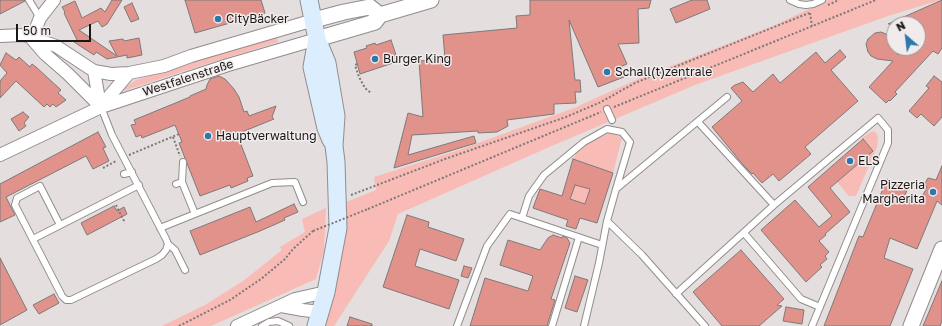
<!DOCTYPE html>
<meta charset="utf-8">
<style>
body{margin:0}
#map{position:relative;width:942px;height:326px;overflow:hidden;background:#e4dede;font-family:"Golos Text",sans-serif}
canvas{display:block}
.north{position:absolute;left:886px;top:16px;width:40px;height:40px;box-sizing:border-box;background:#f1eceb;border:1px solid #9b9796;border-radius:50%;rotate:332deg;font-size:11px;font-weight:700;line-height:16px;text-align:center;color:#191717}
.north::after{content:'';display:block;margin:auto;width:14px;height:18px;background:#2e77ab;clip-path:polygon(50% 0,100% 100%,50% 72%,0 100%)}
.scale{position:absolute;left:16px;top:24px;width:75px;height:18px;box-sizing:border-box;border:2px solid #191717;border-top:0;padding-left:5px;font-size:12px;line-height:14px;white-space:nowrap;color:#191717;-webkit-text-stroke:3px #f1eceb;paint-order:stroke}
</style>
<div id="map">
<canvas width="942" height="326"></canvas>
<div class="north">N</div>
<div class="scale">50 m</div>
</div>
<script>
const ctx = document.querySelector('canvas').getContext('2d');
ctx.lineJoin = 'round';
function fillPath(path, color) {
  ctx.fillStyle = color;
  ctx.fill(path, 'evenodd');
}
function shape(rows) {
  const path = new Path2D();
  for (const r of rows) {
    path.moveTo(r[0], r[1]);
    for (let i = 2; i < r.length; i += 2) path.lineTo(r[i], r[i + 1]);
  }
  return path;
}
function stroke(path, color, width, dash) {
  ctx.strokeStyle = color;
  ctx.lineWidth = width;
  ctx.lineCap = dash ? 'butt' : 'round';
  ctx.setLineDash(dash || []);
  ctx.stroke(path);
}
function write(font, color, halo, rows, align = 'center') {
  ctx.font = font + ' "Golos Text",sans-serif';
  ctx.lineWidth = 3;
  ctx.setLineDash([]);
  ctx.textBaseline = 'middle';
  ctx.strokeStyle = halo;
  ctx.fillStyle = color;
  for (const [text, x, y, turn = 0] of rows) {
    ctx.save();
    ctx.translate(x, y);
    ctx.rotate((+turn || 0) * Math.PI / 180);
    ctx.textAlign = isNaN(turn) ? turn : align;
    if (halo) ctx.strokeText(text, 0, 0);
    ctx.fillText(text, 0, 0);
    ctx.restore();
  }
}
fillPath(shape([
 [828,0,940,0,888,16,695,85,547,148,398,214,389,241,334,326,325,326,345,234,344,203,376,190,374,177,459,150,574,108,638,79,773,26],
 [276,35,278,42,184,71,117,93,136,80,149,76,183,63],
 [872,131,876,132,878,137,877,147,856,196,849,196,837,182,873,151,862,138],
 [614,132,622,138,613,173,597,168,584,208,573,216,577,201,570,199,575,185,582,187,589,164,573,159,578,150,598,137],
 [326,208,324,251,316,279,211,326,162,326,205,305,243,281,282,250,280,247,305,232,302,219]
]), '#f8bbb5');
const building = shape([
 [0,0,25,0,25,1,0,14,0,0],
 [112,0,122,0,107,24,102,27,98,21,79,30,117,56,109,41,123,39,124,41,139,38,142,55,127,58,127,55,107,59,96,52,94,55,74,42,77,40,64,13,65,12,62,7,75,1,82,18,101,8,105,12,112,0],
 [185,0,261,0,265,13,195,33,185,0],
 [530,0,651,0,649,8,638,9,639,43,618,44,627,64,620,67,624,77,598,87,569,20,575,80,580,80,581,92,575,92,576,103,554,104,554,114,507,120,508,126,497,132,478,133,478,131,412,135,408,155,474,136,476,143,394,168,408,113,423,117,419,61,445,59,443,35,517,28,516,16,530,15,530,0],
 [692,0,707,0,710,9,676,23,670,9,692,0],
 [942,0,942,48,938,54,933,51,895,92,897,94,890,101,889,100,886,103,869,87,893,61,877,59,871,56,868,52,866,44,868,39,875,33,881,32,886,34,892,39,894,48,895,48,898,55,905,48,918,48,918,24,888,24,942,0],
 [132,3,139,19,131,22,124,7,132,3],
 [391,40,396,55,394,55,396,62,360,74,354,52,367,48,366,46,375,43,376,45,391,40],
 [840,50,846,57,831,70,858,101,805,147,811,154,779,181,773,174,762,183,753,173,752,174,744,166,712,127,742,101,731,88,735,85,743,82,753,92,773,74,780,83,816,52,825,63,840,50],
 [6,53,16,60,19,57,30,67,32,64,36,67,61,90,58,93,66,100,56,107,53,104,50,107,47,104,44,107,16,81,0,98,0,81,7,73,0,65,6,53],
 [219,76,225,79,234,89,239,97,244,112,247,111,249,116,276,106,272,117,274,119,237,134,253,176,247,178,248,181,231,188,230,185,200,196,179,143,182,142,175,125,142,138,141,135,136,137,131,125,136,124,134,120,190,97,190,96,206,89,207,85,210,79,219,76],
 [934,76,942,82,942,117,934,126,921,114,917,118,909,111,929,88,926,86,934,76],
 [23,112,29,117,24,123,26,126,19,131,11,119,23,112],
 [98,132,106,147,103,148,109,161,93,169,86,156,6,197,15,215,0,222,0,184,98,132],
 [863,139,873,151,830,188,850,212,825,234,826,235,819,241,829,252,825,256,827,259,820,265,822,267,806,282,761,230,795,200,819,227,832,216,808,187,863,139],
 [573,159,613,173,597,223,580,218,576,229,566,226,568,220,533,208,540,189,562,196,573,159],
 [575,185,590,189,585,204,570,199,575,185],
 [942,166,942,205,937,201,917,249,890,238,884,258,913,269,890,326,824,326,859,236,863,237,887,179,908,188,905,195,920,201,927,187,924,185,928,178,936,180,942,166],
 [294,204,298,212,284,218,285,220,260,231,200,255,190,231,250,207,256,222,294,204],
 [114,206,117,211,124,207,127,214,87,235,81,223,114,206],
 [407,215,429,222,428,227,464,239,456,261,420,249,415,266,459,280,449,309,383,287,407,215],
 [553,235,562,238,563,236,567,238,570,243,551,299,555,300,547,326,470,326,485,278,528,291,533,276,500,265,508,240,540,250,548,238,553,235],
 [741,250,784,299,777,305,782,306,759,326,722,326,693,292,741,250],
 [0,258,27,310,0,325,0,258],
 [464,266,472,268,468,278,461,276,464,266],
 [575,276,588,280,577,312,565,308,575,276],
 [942,281,942,321,940,326,923,326,942,281],
 [54,294,59,303,39,314,33,305,54,294],
 [786,307,804,310,802,324,783,321,786,307],
 [350,317,372,324,372,326,347,326,350,317]
]);
fillPath(building, '#e0928b');
stroke(building, '#7e7979', 1);
const service = shape([
 [29,0,40,18],
 [790,0,799,4,806,5,813,4,822,0],
 [607,109,612,120],
 [698,122,774,205],
 [124,174,132,172],
 [182,182,183,162],
 [176,184,182,182,195,214],
 [522,218,529,196,544,175,584,142,607,129,622,132,630,142,616,189],
 [607,221,642,255,705,326],
 [60,225,40,186,17,198,15,205,62,296,66,300,71,300,156,259,162,255,166,250,168,244,166,239,112,135,101,107],
 [160,228,272,183,295,182,303,202],
 [744,233,801,299,820,307],
 [33,239,139,185],
 [168,244,175,250,185,270],
 [676,294,774,205,878,118,888,130,888,143,812,326],
 [262,326,269,322,278,321,289,326],
 [457,326,487,246,510,214,602,245],
 [552,326,579,237],
 [584,326,599,263,607,221,616,189,727,97]
]);
const minor = shape([
 [0,36,24,35,56,46,94,71,111,74,129,73,164,66,191,56,314,20],
 [32,38,40,18,54,0],
 [32,39,45,54,68,74,101,107],
 [94,71,100,105],
 [101,106,129,73],
 [0,155,101,107,228,65,317,39],
 [281,306,303,310,320,312],
 [237,326,295,299,326,292]
]);
const tertiary = shape([
 [314,20,344,12,370,7,380,15],
 [317,39,375,22,380,15,431,0],
 [911,326,942,249]
]);
const secondary = shape([
 [309,0,317,39,327,63,336,116,334,146,336,162,338,228,326,292,316,326],
 [317,39,312,67,326,128,331,140]
]);
stroke(service, '#918d8c', 8);
stroke(minor, '#918d8c', 14);
stroke(tertiary, '#918d8c', 17);
stroke(secondary, '#918d8c', 19);
stroke(shape([
 [828,5,839,0],
 [810,13,812,26],
 [357,64,355,65,359,77,365,88,371,93],
 [614,107,876,0],
 [173,137,180,156],
 [129,155,179,134],
 [103,168,116,161],
 [351,195,445,159,566,117,601,102,635,83,809,13],
 [116,205,125,223],
 [368,209,601,112],
 [179,326,230,300,261,279,285,259,293,249,313,231]
]), '#7c7878', 2, [2, 2]);
stroke(service, '#fff', 6);
stroke(minor, '#fff', 12);
stroke(tertiary, '#fff', 15);
stroke(secondary, '#dceefd', 17);
stroke(shape([
 [313,231,368,209]
]), '#7c7878', 2, [2, 2]);
for (const [x, y, r, color] of [
 [218,19,4,"#2e77ab"],
 [375,59,4,"#2e77ab"],
 [607,72,4,"#2e77ab"],
 [208,136,4,"#2e77ab"],
 [850,161,4,"#2e77ab"],
 [933,192,4,"#2e77ab"]
]) {
  const dot = new Path2D();
  dot.arc(x, y, r, 0, 2 * Math.PI);
  ctx.fillStyle = color;
  ctx.fill(dot);
  stroke(dot, '#f1eceb', 1.5);
}
write('12px', '#191717', '#f1eceb', [
 ["CityBäcker",226,19],
 ["Burger King",383,59],
 ["Schall(t)zentrale",615,72],
 ["Hauptverwaltung",216,136],
 ["ELS",858,161],
 ["Pizzeria",925,185,"right"],
 ["Margherita",925,199,"right"]
], 'left');
write('12px', '#191717', '#f1eceb', [
 ["Westfalenstraße",188,78,-18]
]);
</script>
